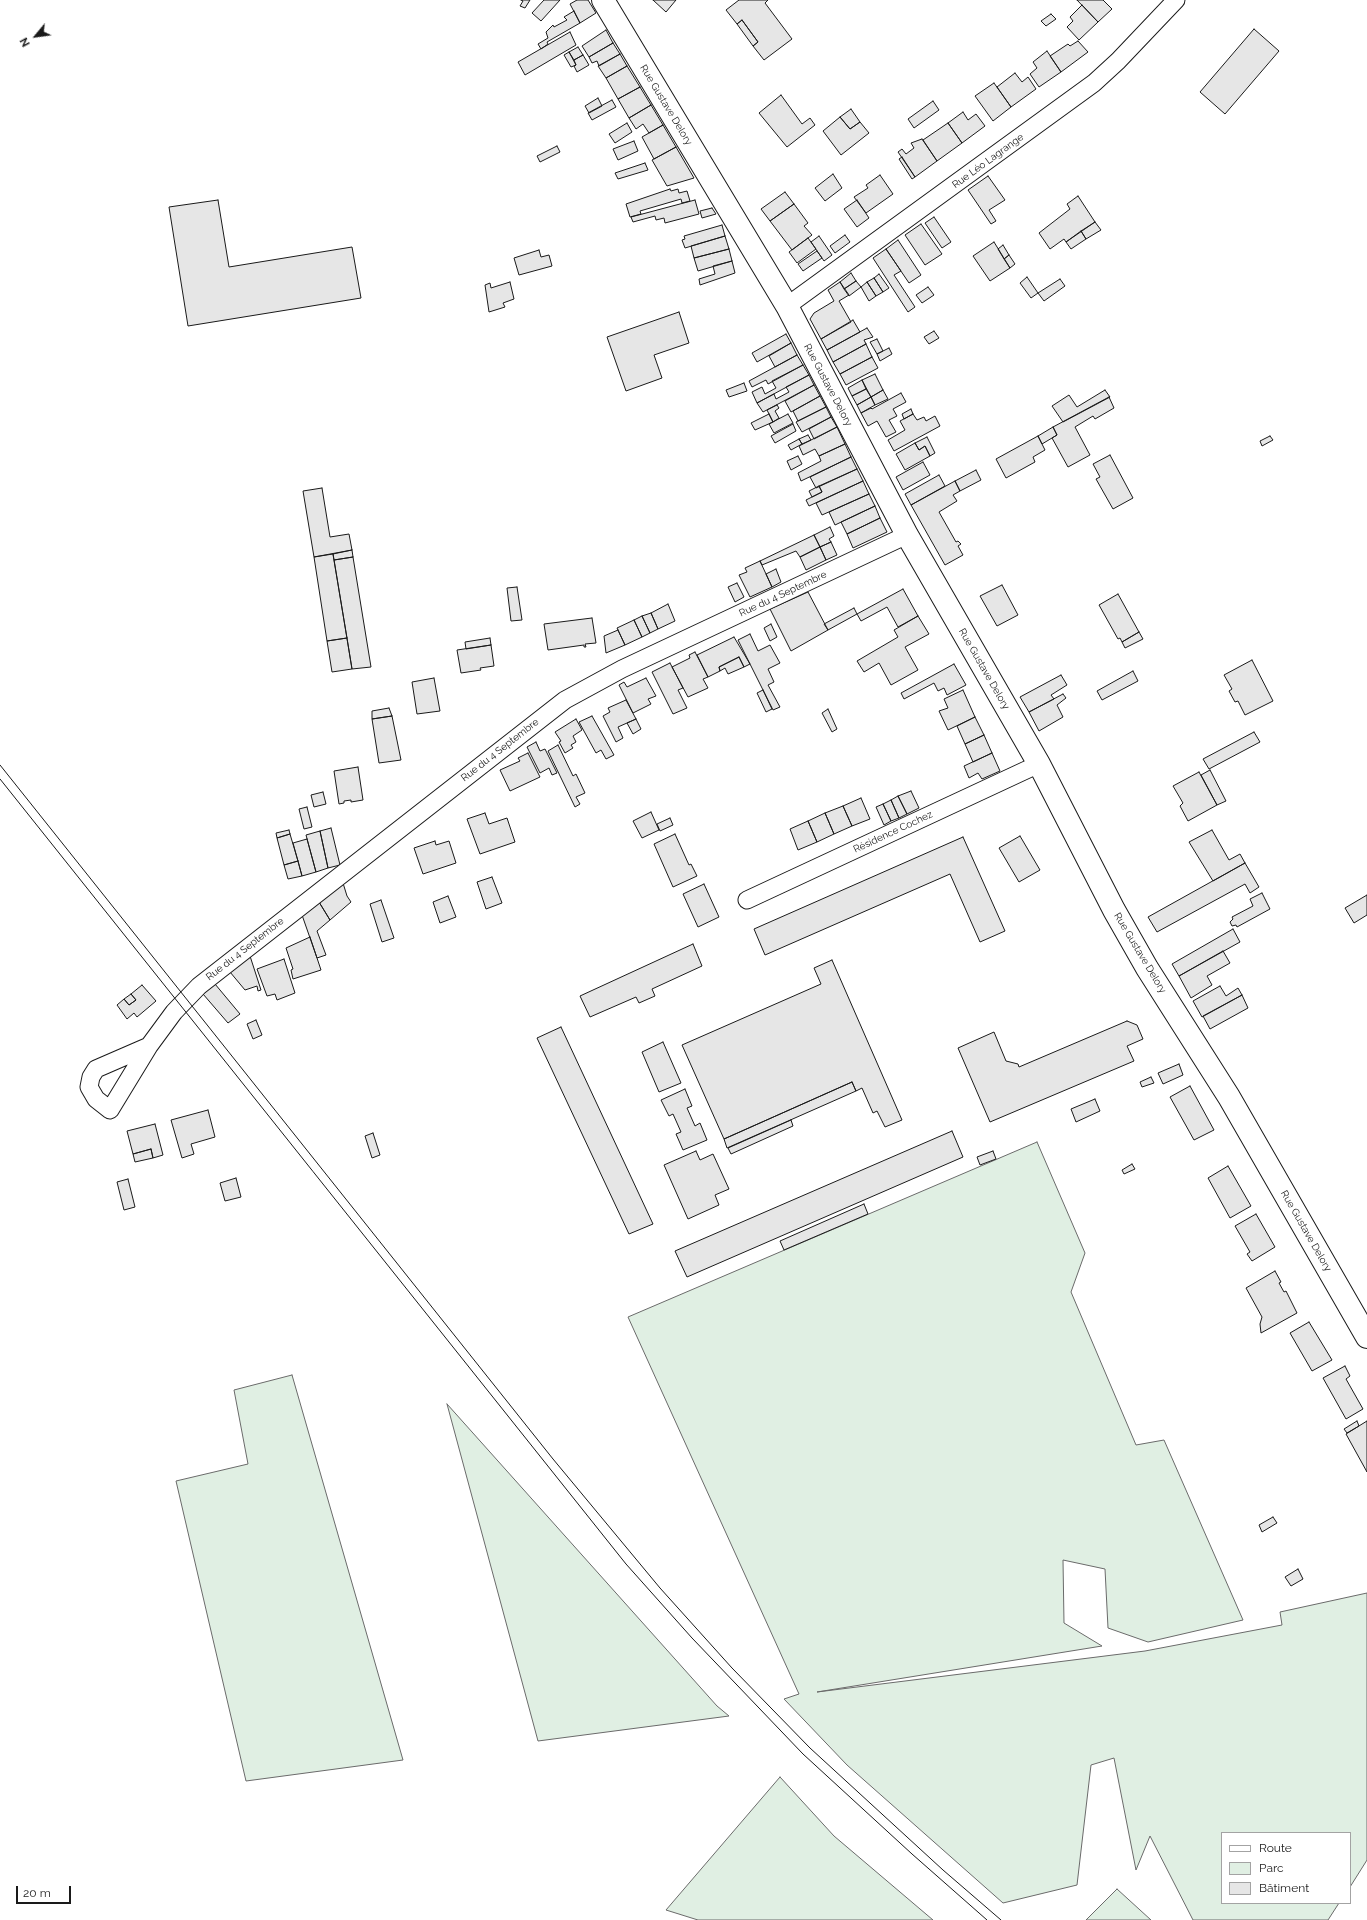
<!DOCTYPE html>
<meta charset="utf-8">
<style>
body{margin:0}
#map{position:relative;width:1367px;height:1920px;overflow:hidden;background:#fff;font-family:Raleway,sans-serif}
canvas{display:block}
.legend{position:absolute;left:1221px;top:1832px;width:130px;height:72px;box-sizing:border-box;background:#fff;border:1px solid #a3a3a3;margin:0;padding:5px 7px;list-style:none;font-size:12px;color:#1a1a1a}
.legend li{display:flex;align-items:center;gap:8px;height:20px}
.legend b{width:20px;border:1px solid #a3a3a3}
.north{position:absolute;left:16px;top:16px;width:40px;height:40px;-webkit-text-stroke:3px #fff;paint-order:stroke;rotate:241deg;font-size:11px;font-weight:700;line-height:16px;text-align:center;color:#1a1a1a}
.north::after{content:'';display:block;margin:auto;width:14px;height:18px;background:#1a1a1a;clip-path:polygon(50% 0,100% 100%,50% 72%,0 100%)}
.scale{position:absolute;left:16px;top:1886px;width:55px;height:18px;box-sizing:border-box;border:2px solid #1a1a1a;border-top:0;padding-left:5px;font-size:12px;line-height:14px;white-space:nowrap;color:#1a1a1a;-webkit-text-stroke:3px #fff;paint-order:stroke}
</style>
<div id="map">
<canvas width="1367" height="1920"></canvas>
<ul class="legend">
<li><b style="height:5px;background:#fff"></b>Route</li>
<li><b style="height:11px;background:#e0efe3"></b>Parc</li>
<li><b style="height:11px;background:#e6e6e6"></b>Bâtiment</li>
</ul>
<div class="north">N</div>
<div class="scale">20 m</div>
</div>
<script>
const ctx = document.querySelector('canvas').getContext('2d');
ctx.lineJoin = 'round';
function fillPath(path, color) {
  ctx.fillStyle = color;
  ctx.fill(path, 'evenodd');
}
function shape(rows) {
  const path = new Path2D();
  for (const r of rows) {
    path.moveTo(r[0], r[1]);
    for (let i = 2; i < r.length; i += 2) path.lineTo(r[i], r[i + 1]);
  }
  return path;
}
function stroke(path, color, width, dash) {
  ctx.strokeStyle = color;
  ctx.lineWidth = width;
  ctx.lineCap = dash ? 'butt' : 'round';
  ctx.setLineDash(dash || []);
  ctx.stroke(path);
}
function write(font, color, halo, rows, align = 'center') {
  ctx.font = font + ' Raleway,sans-serif';
  ctx.lineWidth = 3;
  ctx.setLineDash([]);
  ctx.textBaseline = 'middle';
  ctx.strokeStyle = halo;
  ctx.fillStyle = color;
  for (const [text, x, y, turn = 0] of rows) {
    ctx.save();
    ctx.translate(x, y);
    ctx.rotate((+turn || 0) * Math.PI / 180);
    ctx.textAlign = isNaN(turn) ? turn : align;
    if (halo) ctx.strokeText(text, 0, 0);
    ctx.fillText(text, 0, 0);
    ctx.restore();
  }
}
const green = shape([
 [1037,1142,1085,1253,1071,1292,1136,1445,1164,1440,1243,1620,1148,1642,1108,1628,1105,1569,1063,1560,1064,1623,1102,1646,817,1692,1145,1651,1282,1625,1280,1612,1367,1593,1367,1860,1350,1887,1350,1833,1222,1833,1222,1903,1339,1903,1328,1920,1193,1920,1150,1836,1136,1870,1114,1758,1091,1765,1077,1885,1003,1903,847,1765,784,1699,799,1694,628,1317,1037,1142],
 [292,1375,403,1760,246,1781,176,1481,248,1464,234,1390,292,1375],
 [447,1404,717,1706,729,1716,538,1741,447,1404],
 [780,1777,834,1836,933,1920,698,1920,666,1910,780,1777],
 [1117,1889,1151,1920,1086,1920,1117,1889]
]);
fillPath(green, '#e0efe3');
stroke(green, '#6a6a6a', 1);
const building = shape([
 [521,0,530,0,525,8,520,6,523,1,521,0],
 [544,0,560,0,541,21,532,13,544,0],
 [577,0,588,0,596,13,580,23,570,4,577,0],
 [653,0,676,0,666,12,653,0],
 [739,0,768,0,765,3,792,39,764,60,753,46,758,42,742,20,737,24,726,10,739,0],
 [1077,0,1103,0,1112,9,1098,22,1077,0],
 [1082,5,1098,22,1079,40,1067,27,1073,21,1070,17,1082,5],
 [574,11,580,23,547,42,548,44,541,49,538,44,548,38,546,32,553,25,554,27,567,20,564,17,574,11],
 [1051,14,1056,19,1046,26,1041,21,1051,14],
 [742,20,758,42,753,46,737,24,742,20],
 [1254,29,1279,51,1225,114,1200,92,1254,29],
 [606,30,613,43,589,57,582,46,606,30],
 [570,32,576,45,525,75,518,62,570,32],
 [1078,41,1088,52,1061,72,1050,56,1068,44,1070,46,1078,41],
 [613,43,620,54,599,66,597,61,592,63,589,57,613,43],
 [578,47,583,55,574,60,569,52,578,47],
 [1047,51,1061,72,1039,87,1030,74,1037,68,1033,62,1047,51],
 [569,52,576,65,571,67,564,55,569,52],
 [620,54,627,66,606,78,598,66,620,54],
 [583,55,589,65,577,72,574,66,576,65,574,60,583,55],
 [627,66,640,87,618,99,606,78,627,66],
 [1015,73,1022,82,1028,77,1036,89,1011,107,997,87,1015,73],
 [994,83,1011,107,993,121,975,96,994,83],
 [640,87,651,105,629,118,618,99,640,87],
 [781,95,802,124,810,118,815,125,787,147,759,113,781,95],
 [598,98,602,106,589,113,585,106,598,98],
 [612,100,616,107,592,120,588,113,612,100],
 [933,101,939,110,914,128,908,119,933,101],
 [651,105,663,125,649,133,643,124,636,129,629,118,651,105],
 [851,109,860,122,850,129,840,117,851,109],
 [963,112,968,120,976,114,985,126,962,143,948,123,963,112],
 [840,117,850,129,860,122,869,133,841,155,823,131,840,117],
 [627,123,632,132,615,143,609,134,627,123],
 [948,123,962,143,937,161,923,140,948,123],
 [663,125,676,147,654,159,642,137,663,125],
 [922,139,937,161,915,177,898,152,902,149,906,154,914,148,911,143,922,139],
 [634,141,638,151,618,160,613,149,634,141],
 [557,146,560,152,540,162,537,156,557,146],
 [676,147,694,178,667,186,652,160,676,147],
 [902,157,915,177,912,179,899,159,902,157],
 [645,163,648,170,618,179,615,173,645,163],
 [833,174,842,188,825,201,815,188,833,174],
 [880,175,893,194,866,213,854,197,868,188,866,185,880,175],
 [988,176,1005,200,989,210,996,221,991,224,968,190,988,176],
 [670,189,671,191,678,189,679,193,687,191,690,201,682,203,681,199,640,211,641,214,630,217,626,204,670,189],
 [785,192,794,204,770,221,761,209,785,192],
 [1078,196,1095,222,1066,242,1064,239,1050,249,1039,233,1070,209,1067,204,1078,196],
 [218,200,229,267,352,247,361,298,188,326,169,207,218,200],
 [695,200,699,214,665,223,664,218,656,220,655,216,633,222,631,217,695,200],
 [857,200,869,218,857,227,844,209,857,200],
 [794,204,808,223,804,226,812,235,792,250,770,221,794,204],
 [712,208,716,214,702,218,700,211,712,208],
 [934,217,951,242,942,248,925,223,934,217],
 [1095,222,1101,230,1086,239,1081,231,1095,222],
 [921,224,942,254,925,265,905,235,921,224],
 [722,225,725,236,685,248,682,240,685,239,684,236,722,225],
 [1081,231,1086,239,1071,249,1066,242,1081,231],
 [845,235,850,242,835,253,830,246,845,235],
 [725,236,729,249,694,258,691,246,725,236],
 [819,236,832,255,824,261,811,242,819,236],
 [808,238,816,249,797,263,789,252,808,238],
 [898,240,921,275,909,283,886,249,898,240],
 [994,242,1010,268,990,281,973,256,994,242],
 [1003,245,1009,255,1004,259,998,249,1003,245],
 [729,249,732,261,698,271,694,258,729,249],
 [886,249,901,271,894,275,915,307,908,312,873,258,886,249],
 [539,250,541,257,549,255,552,266,519,275,514,258,539,250],
 [817,251,822,258,803,271,798,264,817,251],
 [1009,255,1015,264,1010,268,1004,259,1009,255],
 [732,261,735,273,700,285,699,279,715,274,713,266,732,261],
 [851,273,856,281,844,289,840,282,851,273],
 [879,274,889,288,883,292,874,278,879,274],
 [1027,277,1038,293,1031,298,1020,283,1027,277],
 [874,278,883,292,876,296,867,282,874,278],
 [1060,279,1065,286,1044,301,1038,293,1060,279],
 [856,281,861,287,849,296,844,289,856,281],
 [510,282,514,299,503,303,505,307,489,312,485,285,490,283,491,288,510,282],
 [840,282,849,295,839,301,851,322,821,339,810,319,814,313,834,301,828,290,840,282],
 [867,282,876,296,869,301,861,287,867,282],
 [928,287,934,295,922,303,916,295,928,287],
 [679,312,689,343,654,355,662,378,626,391,607,337,679,312],
 [853,320,860,332,827,350,821,339,853,320],
 [867,328,873,337,864,340,866,344,833,362,827,350,867,328],
 [934,331,939,338,929,344,924,337,934,331],
 [786,334,791,343,757,362,752,353,786,334],
 [877,339,883,351,877,354,870,342,877,339],
 [791,343,797,355,775,367,769,356,791,343],
 [866,344,872,357,840,374,833,362,866,344],
 [889,348,892,354,880,361,877,354,889,348],
 [797,355,803,365,768,384,766,380,752,387,749,381,797,355],
 [872,357,878,368,846,385,840,374,872,357],
 [803,365,809,375,757,403,752,392,762,387,765,394,776,388,772,381,803,365],
 [875,374,883,390,871,397,862,380,875,374],
 [809,375,814,385,763,412,757,403,774,394,776,399,789,392,786,387,809,375],
 [862,380,866,389,852,396,848,388,862,380],
 [744,383,747,391,729,397,726,390,744,383],
 [814,385,820,396,791,412,785,401,814,385],
 [866,389,871,397,857,405,852,396,866,389],
 [883,390,888,399,875,405,871,397,883,390],
 [1105,390,1110,397,1063,422,1052,406,1069,395,1077,407,1105,390],
 [901,393,906,402,893,409,897,416,889,420,896,432,886,437,877,421,868,426,861,413,871,408,872,409,901,393],
 [820,396,826,407,798,421,793,411,820,396],
 [871,397,875,405,861,413,857,405,871,397],
 [1109,397,1114,408,1095,419,1093,416,1075,427,1090,455,1068,467,1052,438,1057,435,1053,427,1109,397],
 [777,405,779,408,775,411,779,418,773,422,767,410,777,405],
 [826,407,831,417,802,432,796,422,826,407],
 [911,409,913,414,904,419,902,414,911,409],
 [769,414,773,422,755,430,751,423,769,414],
 [788,414,793,423,774,433,769,424,788,414],
 [913,414,917,420,924,417,926,421,935,416,940,426,894,451,888,440,905,430,900,421,913,414],
 [831,417,837,427,814,439,809,429,831,417],
 [793,424,796,431,775,443,771,436,793,424],
 [837,427,845,444,819,456,815,449,803,455,799,446,837,427],
 [1053,427,1057,435,1042,444,1038,436,1053,427],
 [808,435,811,440,802,444,799,439,808,435],
 [1038,436,1045,450,1033,457,1035,462,1006,478,996,459,1038,436],
 [1270,436,1273,440,1262,446,1260,441,1270,436],
 [927,437,935,453,930,456,925,446,919,450,915,443,927,437],
 [799,439,802,444,791,450,788,445,799,439],
 [915,443,919,450,925,446,930,456,905,470,896,454,915,443],
 [845,444,851,457,801,481,798,473,821,461,819,456,845,444],
 [1110,455,1133,498,1113,509,1096,479,1100,477,1093,464,1110,455],
 [798,456,802,464,791,470,787,461,798,456],
 [851,457,857,469,816,488,810,477,851,457],
 [923,462,930,475,903,490,896,477,923,462],
 [857,469,863,481,809,506,806,500,822,492,819,486,857,469],
 [976,470,981,480,960,491,955,481,976,470],
 [939,475,945,486,911,505,905,494,939,475],
 [863,481,869,494,822,515,816,503,863,481],
 [955,481,960,491,953,495,957,501,939,512,956,542,958,541,961,544,958,546,963,555,945,565,911,505,955,481],
 [819,486,822,492,812,497,809,491,819,486],
 [322,488,330,537,349,534,352,550,314,557,303,491,322,488],
 [869,494,875,506,835,525,829,512,869,494],
 [875,506,880,518,847,534,841,522,875,506],
 [880,518,887,532,853,548,847,534,880,518],
 [830,527,834,536,829,539,831,542,820,547,814,535,830,527],
 [814,535,820,547,800,557,796,551,762,565,760,561,814,535],
 [831,542,837,555,826,560,820,547,831,542],
 [820,547,826,560,806,570,800,557,820,547],
 [352,550,353,557,334,560,333,554,352,550],
 [333,554,347,638,327,641,314,557,333,554],
 [353,557,371,667,352,669,334,560,353,557],
 [760,561,772,587,750,597,739,575,747,572,745,568,760,561],
 [776,569,781,582,772,587,766,574,776,569],
 [737,583,744,597,735,602,728,587,737,583],
 [1002,585,1018,615,997,626,980,596,1002,585],
 [517,587,522,620,511,621,507,588,517,587],
 [903,589,918,616,898,627,887,607,861,621,857,614,903,589],
 [808,592,828,630,791,651,770,609,808,592],
 [1118,594,1139,632,1122,642,1120,638,1118,639,1099,605,1118,594],
 [668,604,675,621,658,629,651,613,668,604],
 [854,608,857,614,828,630,824,624,854,608],
 [651,613,658,629,650,633,642,616,651,613],
 [642,616,650,633,642,637,634,620,642,616],
 [918,616,929,634,905,647,918,670,891,685,879,663,864,672,857,661,898,637,894,630,918,616],
 [592,618,596,643,585,644,586,647,584,647,584,645,548,650,544,624,592,618],
 [634,620,642,637,625,645,617,628,634,620],
 [771,624,777,637,770,641,764,628,771,624],
 [618,630,625,645,606,653,604,636,618,630],
 [1139,632,1143,639,1125,648,1122,642,1139,632],
 [750,634,758,651,770,645,780,663,768,669,774,682,768,685,780,707,773,710,738,640,750,634],
 [734,637,750,664,744,667,739,657,719,667,720,671,708,677,697,655,734,637],
 [347,638,352,669,332,672,327,641,347,638],
 [490,638,491,645,466,649,465,642,490,638],
 [491,645,494,666,480,668,481,670,461,673,457,650,491,645],
 [695,652,708,677,703,679,708,688,688,697,672,667,690,658,689,655,695,652],
 [739,657,744,667,728,674,725,668,720,671,719,667,739,657],
 [1252,660,1273,701,1245,715,1238,701,1235,702,1229,691,1232,689,1224,675,1252,660],
 [670,663,683,688,678,690,687,708,673,714,652,672,670,663],
 [954,664,966,685,947,695,944,688,938,691,934,683,904,699,901,693,954,664],
 [1133,671,1138,681,1102,700,1097,691,1133,671],
 [1061,675,1067,685,1051,695,1054,699,1029,712,1020,697,1061,675],
 [434,678,440,711,417,714,412,682,434,678],
 [646,678,656,696,648,699,651,704,633,713,619,685,624,682,627,687,646,678],
 [763,690,772,709,766,712,757,693,763,690],
 [963,690,975,717,948,730,939,711,948,708,944,699,963,690],
 [1063,694,1066,698,1057,705,1063,717,1039,731,1029,712,1063,694],
 [626,700,636,719,618,727,623,738,616,742,603,716,610,712,608,708,626,700],
 [389,708,392,716,372,719,372,711,389,708],
 [828,709,837,729,832,732,822,713,828,709],
 [392,716,401,760,379,763,372,719,392,716],
 [592,716,614,755,606,759,601,750,596,753,579,722,592,716],
 [975,717,984,735,965,744,957,726,975,717],
 [576,719,582,730,573,736,576,742,571,745,573,748,565,753,559,742,561,741,555,732,576,719],
 [636,719,641,729,633,734,627,723,636,719],
 [1254,732,1260,742,1209,769,1203,759,1254,732],
 [984,735,992,753,973,762,965,744,984,735],
 [536,742,540,751,545,749,557,773,552,775,549,768,540,773,527,747,536,742],
 [558,745,573,776,576,774,585,793,576,797,580,804,575,807,548,751,558,745],
 [528,753,540,777,510,791,500,770,520,761,518,758,528,753],
 [992,753,1000,771,982,779,978,773,969,778,964,766,992,753],
 [358,767,363,800,351,802,351,800,344,801,344,803,339,804,334,771,358,767],
 [1210,770,1226,801,1217,805,1201,775,1210,770],
 [1199,772,1217,805,1188,821,1180,806,1183,803,1173,786,1199,772],
 [911,791,919,808,907,814,898,796,911,791],
 [323,792,326,804,314,807,311,795,323,792],
 [898,796,907,814,899,818,891,800,898,796],
 [861,798,870,819,852,826,843,806,861,798],
 [891,800,899,818,891,821,883,804,891,800],
 [883,804,891,821,884,825,876,807,883,804],
 [843,806,852,826,834,834,825,813,843,806],
 [307,807,312,827,304,829,299,809,307,807],
 [651,812,659,830,642,838,633,821,651,812],
 [485,813,489,824,507,818,515,842,480,854,467,819,485,813],
 [825,813,834,834,817,842,808,821,825,813],
 [670,818,673,825,660,831,657,824,670,818],
 [808,821,817,842,798,850,790,829,808,821],
 [331,828,340,865,328,868,320,831,331,828],
 [289,830,290,834,277,838,276,833,289,830],
 [1212,830,1229,860,1240,854,1245,863,1213,881,1189,842,1212,830],
 [320,831,328,868,316,872,306,835,320,831],
 [290,834,298,861,284,865,277,838,290,834],
 [675,834,689,865,691,864,697,876,673,887,654,844,675,834],
 [1020,836,1040,870,1019,882,999,848,1020,836],
 [963,837,1005,931,980,942,950,874,765,955,754,929,963,837],
 [307,839,316,872,302,876,293,843,307,839],
 [435,841,436,845,449,841,456,863,423,874,414,848,435,841],
 [298,861,302,876,288,879,284,865,298,861],
 [1245,863,1259,887,1250,893,1245,884,1157,932,1148,917,1245,863],
 [492,877,502,903,486,909,477,882,492,877],
 [343,883,347,896,351,902,330,920,319,902,343,883],
 [704,884,719,917,698,927,683,894,704,884],
 [1262,893,1270,909,1237,927,1236,925,1232,926,1230,922,1233,919,1232,917,1253,906,1250,899,1262,893],
 [1367,895,1367,915,1354,923,1345,908,1367,895],
 [448,896,456,917,440,923,433,902,448,896],
 [381,900,394,938,382,942,370,904,381,900],
 [319,902,330,920,317,931,326,955,317,958,302,915,319,902],
 [1233,929,1240,942,1179,976,1172,964,1233,929],
 [310,937,321,970,293,979,291,970,293,969,286,948,310,937],
 [693,944,702,966,652,989,655,996,639,1003,636,997,590,1017,580,996,693,944],
 [1223,951,1230,963,1207,976,1212,985,1191,998,1179,976,1223,951],
 [250,956,261,990,258,991,257,986,245,990,230,972,250,956],
 [284,959,295,993,277,1000,275,994,267,996,257,969,284,959],
 [832,960,902,1120,885,1127,877,1111,873,1113,862,1088,856,1091,852,1082,724,1139,682,1045,821,984,814,968,832,960],
 [215,984,240,1014,228,1023,203,994,215,984],
 [142,985,156,1001,137,1017,134,1013,127,1019,117,1005,124,999,129,1005,136,1000,131,994,142,985],
 [1220,986,1226,996,1238,988,1242,995,1202,1017,1193,1001,1220,986],
 [131,994,136,1000,129,1005,124,999,131,994],
 [1242,995,1248,1008,1210,1029,1203,1016,1242,995],
 [256,1020,262,1035,253,1039,247,1024,256,1020],
 [1127,1021,1137,1025,1143,1039,1127,1046,1134,1061,990,1122,958,1048,994,1032,1006,1061,1018,1064,1019,1067,1127,1021],
 [561,1027,653,1224,629,1234,537,1038,561,1027],
 [663,1042,681,1083,659,1092,642,1052,663,1042],
 [1179,1064,1183,1075,1163,1084,1158,1073,1179,1064],
 [1151,1077,1154,1083,1142,1087,1140,1082,1151,1077],
 [852,1082,856,1091,727,1148,724,1139,852,1082],
 [1190,1086,1214,1130,1194,1140,1170,1097,1190,1086],
 [685,1089,692,1106,687,1108,695,1126,700,1123,707,1140,683,1150,676,1134,681,1132,673,1114,669,1116,661,1100,685,1089],
 [1095,1099,1100,1111,1076,1122,1071,1109,1095,1099],
 [208,1110,215,1137,191,1144,194,1154,182,1158,171,1120,208,1110],
 [791,1120,793,1126,731,1154,728,1148,791,1120],
 [155,1124,163,1155,153,1158,151,1149,133,1154,127,1131,155,1124],
 [952,1131,963,1157,687,1277,675,1251,952,1131],
 [373,1133,380,1155,372,1158,365,1136,373,1133],
 [151,1149,153,1158,135,1162,133,1154,151,1149],
 [696,1151,700,1160,713,1154,729,1189,715,1195,719,1205,688,1219,664,1165,696,1151],
 [993,1151,996,1159,980,1165,977,1157,993,1151],
 [1132,1164,1135,1169,1124,1174,1122,1170,1132,1164],
 [1228,1166,1251,1206,1230,1218,1208,1178,1228,1166],
 [236,1178,241,1197,225,1201,220,1183,236,1178],
 [128,1179,135,1207,124,1210,117,1182,128,1179],
 [864,1204,868,1214,784,1250,780,1241,864,1204],
 [1256,1214,1275,1247,1252,1261,1247,1254,1250,1252,1235,1226,1256,1214],
 [1275,1271,1281,1282,1279,1283,1284,1292,1286,1291,1297,1313,1261,1333,1260,1324,1262,1317,1246,1288,1275,1271],
 [1309,1322,1332,1360,1312,1371,1290,1333,1309,1322],
 [1345,1366,1350,1376,1346,1379,1363,1409,1346,1419,1323,1378,1345,1366],
 [1357,1421,1359,1426,1347,1433,1344,1429,1357,1421],
 [1367,1421,1367,1472,1346,1434,1367,1421],
 [1273,1517,1277,1523,1262,1532,1259,1525,1273,1517],
 [1298,1569,1303,1579,1291,1586,1285,1577,1298,1569]
]);
fillPath(building, '#e6e6e6');
stroke(building, '#1a1a1a', 1);
const street = shape([
 [787,306,1094,83,1118,61,1176,0],
 [747,900,1039,764],
 [149,1046,96,1069,91,1077,89,1087,96,1099,110,1110,149,1046,174,1012,199,986,565,700,622,669,907,535]
]);
const secondary = shape([
 [603,0,787,306,907,535,1039,764,1114,910,1147,968,1229,1097,1367,1337]
]);
stroke(street, '#1a1a1a', 19);
stroke(secondary, '#1a1a1a', 24);
stroke(street, '#fff', 17);
stroke(secondary, '#fff', 22);
stroke(shape([
 [0,765,553,1459,660,1588,732,1668,810,1748,943,1870,1001,1920],
 [0,779,626,1564,692,1638,803,1754,912,1854,987,1920]
]), '#1a1a1a', 1);
write('10px', '#1a1a1a', '#fff', [
 ["Rue Gustave Delory",666,105,59],
 ["Rue Léo Lagrange",988,161,-36],
 ["Rue Gustave Delory",828,385,62],
 ["Rue du 4 Septembre",783,594,-25],
 ["Rue Gustave Delory",984,669,60],
 ["Rue du 4 Septembre",500,750,-38],
 ["Résidence Cochez",893,832,-25],
 ["Rue du 4 Septembre",245,949,-38],
 ["Rue Gustave Delory",1140,953,59],
 ["Rue Gustave Delory",1306,1231,60]
]);
</script>
